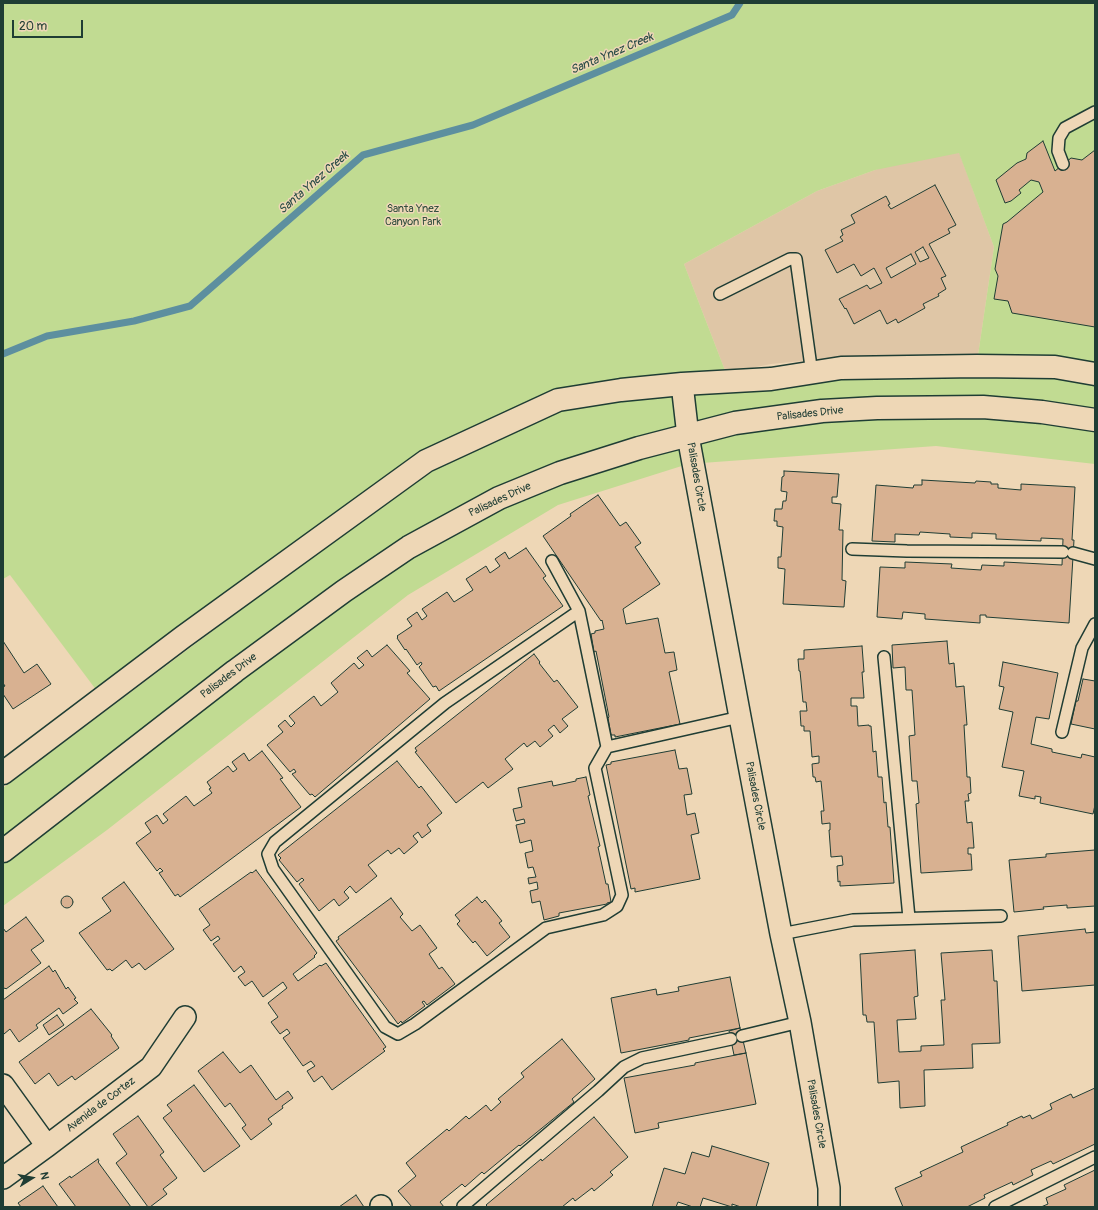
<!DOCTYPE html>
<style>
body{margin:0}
#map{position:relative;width:1098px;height:1210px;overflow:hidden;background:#eed7b6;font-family:Pangolin,sans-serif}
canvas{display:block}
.frame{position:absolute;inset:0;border:4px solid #1f3d34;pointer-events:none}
.north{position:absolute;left:12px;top:1158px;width:40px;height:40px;-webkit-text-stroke:3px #eed7b6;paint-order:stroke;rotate:79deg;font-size:11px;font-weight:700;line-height:16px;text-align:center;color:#1f3d34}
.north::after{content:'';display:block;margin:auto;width:14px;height:18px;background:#1f3d34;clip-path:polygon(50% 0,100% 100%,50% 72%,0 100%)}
.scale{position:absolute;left:12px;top:20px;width:71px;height:18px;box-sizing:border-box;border:2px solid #1f3d34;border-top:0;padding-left:5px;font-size:12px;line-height:14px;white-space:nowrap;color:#1f3d34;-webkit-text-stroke:3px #eed7b6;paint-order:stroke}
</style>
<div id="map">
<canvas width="1098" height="1210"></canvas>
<div class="frame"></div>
<div class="north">N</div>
<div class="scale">20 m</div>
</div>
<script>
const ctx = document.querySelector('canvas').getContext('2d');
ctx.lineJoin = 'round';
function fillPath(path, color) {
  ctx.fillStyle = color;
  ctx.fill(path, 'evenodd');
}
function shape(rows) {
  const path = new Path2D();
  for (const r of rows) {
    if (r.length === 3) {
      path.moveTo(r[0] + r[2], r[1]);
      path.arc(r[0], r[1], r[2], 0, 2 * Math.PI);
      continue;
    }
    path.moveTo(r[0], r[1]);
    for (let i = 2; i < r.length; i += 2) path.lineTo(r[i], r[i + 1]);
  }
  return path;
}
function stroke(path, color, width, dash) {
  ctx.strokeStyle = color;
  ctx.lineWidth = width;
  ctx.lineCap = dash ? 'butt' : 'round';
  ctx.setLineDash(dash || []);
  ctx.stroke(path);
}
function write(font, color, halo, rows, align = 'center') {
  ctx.font = font + ' Pangolin,sans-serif';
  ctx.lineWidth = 3;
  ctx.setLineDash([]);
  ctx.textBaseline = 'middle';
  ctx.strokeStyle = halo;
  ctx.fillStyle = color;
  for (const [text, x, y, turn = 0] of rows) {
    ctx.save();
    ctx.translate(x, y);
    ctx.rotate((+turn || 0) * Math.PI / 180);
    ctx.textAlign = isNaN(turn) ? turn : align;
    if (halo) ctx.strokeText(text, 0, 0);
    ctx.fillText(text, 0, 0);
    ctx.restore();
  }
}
fillPath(shape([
 [955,141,994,247,977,362,840,362,812,360,771,364,726,373,684,264,817,191]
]), '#dfc6a6');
fillPath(shape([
 [3,3,1095,3,1095,464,936,446,688,464,558,505,408,595,107,830,3,906,3,788,334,540,368,517,333,538,109,707,10,575,3,579],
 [959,153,994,247,977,362,726,373,684,264,817,191,875,170]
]), '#c1db92');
stroke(shape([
 [3,354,47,336,134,321,190,306,363,155,473,125,732,15,740,3]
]), '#5d8f9f', 7);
const building = shape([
 [1043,141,1055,171,1071,158,1082,160,1095,150,1095,327,1012,313,1008,301,994,299,998,276,995,269,1003,224,1007,222,1043,192,1039,182,1031,180,1019,190,1021,193,1011,201,1005,203,996,180,1017,163,1026,159,1027,153,1043,141],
 [935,185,956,225,948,229,950,233,929,244,946,276,941,278,946,289,938,294,939,296,923,304,925,308,898,323,896,319,887,324,880,310,854,324,846,308,845,309,839,299,867,285,870,289,882,283,874,268,861,276,854,264,837,273,825,250,843,241,840,237,843,235,841,230,855,223,851,215,886,196,890,204,888,205,891,209,935,185],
 [923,247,929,258,920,262,915,252,923,247],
 [911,254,916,264,891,278,886,268,911,254],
 [784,471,839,474,837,497,832,497,832,503,841,504,839,530,843,530,842,580,846,581,844,607,783,604,785,569,778,568,778,557,781,557,783,527,777,526,777,521,774,521,775,509,782,509,783,501,786,501,787,492,781,491,782,477,784,476,784,471],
 [922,480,975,483,976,481,991,482,991,484,998,484,998,488,1021,490,1021,484,1075,487,1072,540,1074,540,1069,623,986,617,986,615,980,615,980,623,925,619,925,614,903,612,902,619,877,617,880,567,905,568,905,562,952,564,951,568,981,570,982,565,1004,566,1004,562,1062,565,1063,539,1041,538,1041,541,996,539,996,534,972,533,972,538,950,537,950,534,920,532,919,535,895,534,895,542,872,541,876,485,913,488,914,485,922,485,922,480],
 [598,495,620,526,626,522,641,543,635,547,660,584,623,609,626,624,658,618,665,653,674,652,677,670,669,672,680,724,615,737,615,735,611,735,608,718,609,717,596,651,594,652,591,634,595,633,595,631,604,629,602,620,601,621,543,536,571,516,570,514,598,495],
 [526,548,546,576,543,578,563,606,439,691,436,686,433,687,419,667,422,664,421,662,417,665,406,649,405,650,397,638,398,637,397,636,412,626,407,619,417,612,422,620,427,616,422,609,447,592,454,602,473,590,466,579,486,566,490,573,500,566,495,559,505,552,509,559,526,548],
 [3,641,24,673,37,664,51,684,13,709,3,694,3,687,5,686,3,683,3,641],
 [947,641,949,664,954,663,956,687,964,686,967,725,964,725,967,777,970,777,971,793,968,794,969,801,965,801,967,823,972,822,974,848,968,848,968,854,971,854,972,870,921,873,916,804,919,803,917,781,912,781,909,736,915,735,912,690,906,690,905,667,893,668,892,645,947,641],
 [387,645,410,671,407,673,430,699,315,797,312,794,310,795,292,774,296,772,294,769,290,772,267,745,283,732,278,726,285,720,291,727,295,723,289,716,314,696,321,706,338,692,331,683,354,663,359,669,364,665,357,658,367,650,372,657,387,645],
 [862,646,864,672,862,672,864,698,851,698,851,706,857,706,858,726,869,725,869,726,871,726,873,752,876,751,878,777,882,777,884,803,886,802,888,827,890,827,894,883,840,886,840,881,838,882,837,866,843,865,842,856,831,857,829,830,830,830,830,823,822,824,821,811,824,811,821,781,816,782,815,777,813,777,812,764,819,763,819,756,812,757,810,731,804,731,804,726,801,726,800,711,807,711,806,702,803,702,800,671,799,671,798,659,804,659,804,650,862,646],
 [534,654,540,662,539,663,554,682,557,680,578,707,562,719,568,726,560,733,554,725,548,730,553,736,540,747,535,741,527,747,524,743,505,759,513,769,488,788,483,782,456,803,415,752,417,751,415,748,534,654],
 [1003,662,1058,673,1049,719,1036,717,1031,744,1052,749,1052,752,1081,758,1082,754,1095,757,1095,805,1093,814,1040,803,1041,797,1035,796,1035,799,1019,796,1024,771,1002,767,1013,712,999,709,1004,687,999,686,1003,662],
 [1083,679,1095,681,1095,729,1071,724,1076,701,1078,701,1083,679],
 [675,750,679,769,687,768,692,794,684,795,687,815,695,813,699,833,691,835,700,879,635,892,635,888,631,889,606,765,611,764,611,762,675,750],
 [262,751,283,778,280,779,301,807,180,897,178,894,175,896,159,873,163,871,160,868,157,871,136,843,151,832,145,823,157,815,163,824,168,820,163,814,186,796,194,806,212,793,209,789,211,788,207,782,228,766,233,772,237,769,232,762,244,753,249,761,262,751],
 [397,761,419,788,421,786,442,813,427,825,431,831,422,838,418,832,413,836,418,842,404,854,399,848,391,854,388,850,368,865,377,876,356,893,350,886,344,892,349,898,339,906,334,899,319,911,299,884,304,880,302,878,297,882,279,860,281,858,278,855,397,761],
 [586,777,590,795,588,796,600,846,598,847,606,884,608,884,611,902,607,903,607,904,559,913,559,916,544,920,540,901,532,903,530,891,538,889,537,882,529,884,528,878,536,877,533,867,528,868,525,853,533,851,531,840,520,843,516,825,525,823,524,819,516,821,513,809,522,807,518,788,552,781,553,786,576,781,576,779,586,777],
 [1095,850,1095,906,1067,908,1067,905,1043,907,1044,909,1014,912,1009,860,1046,857,1046,854,1095,850],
 [256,870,317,953,314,956,315,957,293,974,298,981,320,965,321,966,326,963,386,1047,383,1049,385,1051,332,1090,322,1076,314,1082,307,1071,315,1066,311,1061,303,1066,283,1038,290,1033,287,1029,280,1034,271,1022,278,1017,268,1003,287,988,283,982,263,997,252,981,245,986,238,977,245,972,241,966,234,972,213,944,220,939,218,936,211,941,203,930,210,925,199,909,251,872,252,873,256,870],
 [124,882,174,949,145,970,139,963,132,968,126,960,112,971,110,969,107,970,79,933,111,911,102,898,124,882],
 [67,902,6],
 [477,897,482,903,485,900,502,921,499,923,510,937,487,956,475,941,473,943,457,924,460,921,455,915,477,897],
 [391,898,403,914,400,917,412,931,420,925,437,948,429,954,439,969,442,967,455,984,427,1005,424,1001,422,1002,425,1006,402,1023,401,1021,398,1024,336,941,339,939,338,937,391,898],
 [26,917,44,941,31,950,41,963,6,989,5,988,3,989,3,928,6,932,26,917],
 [1085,929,1086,933,1095,932,1095,985,1022,991,1018,936,1085,929],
 [915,950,918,996,914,997,916,1019,897,1020,899,1052,921,1051,921,1046,944,1045,941,1000,945,1000,941,953,992,950,994,981,997,981,1000,1043,972,1044,973,1068,924,1070,925,1106,900,1108,899,1081,878,1083,874,1022,867,1022,866,1015,863,1015,860,954,915,950],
 [49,966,53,972,55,970,66,989,68,987,76,998,74,999,78,1003,63,1014,59,1008,36,1025,38,1028,19,1042,10,1029,4,1034,3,1032,3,1000,49,966],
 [730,977,740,1028,689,1038,689,1040,621,1053,611,998,656,989,657,995,679,991,678,987,730,977],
 [91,1009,112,1035,111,1036,119,1048,75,1080,72,1076,58,1086,49,1073,35,1084,19,1062,91,1009],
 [57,1015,64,1025,49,1035,43,1025,57,1015],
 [740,1028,746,1053,734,1055,729,1031,740,1028],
 [562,1039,595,1079,572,1099,574,1102,520,1146,519,1145,484,1174,482,1172,465,1187,462,1184,440,1202,444,1207,412,1207,398,1191,416,1176,406,1163,447,1129,449,1131,466,1116,469,1119,486,1105,491,1111,501,1102,498,1099,524,1077,521,1073,562,1039],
 [223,1052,240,1073,251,1065,276,1100,288,1091,293,1098,282,1106,283,1108,268,1119,272,1124,251,1140,242,1128,246,1125,230,1103,225,1107,198,1071,223,1052],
 [746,1053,756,1104,658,1123,659,1128,635,1133,624,1078,695,1065,695,1063,746,1053],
 [194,1085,240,1146,204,1172,163,1118,172,1111,167,1105,194,1085],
 [1095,1088,1095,1144,1053,1164,1051,1161,1031,1170,1033,1175,1013,1185,1012,1182,984,1195,985,1198,967,1207,903,1207,895,1188,922,1176,920,1172,963,1152,961,1147,1008,1125,1007,1123,1022,1116,1023,1118,1030,1115,1032,1119,1052,1109,1050,1104,1071,1094,1073,1098,1095,1088],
 [138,1116,164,1152,160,1155,177,1178,163,1189,167,1194,150,1207,148,1207,116,1163,127,1154,113,1134,138,1116],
 [594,1117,628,1157,610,1172,613,1175,594,1191,592,1188,575,1201,573,1198,562,1207,488,1207,486,1205,541,1159,542,1161,594,1117],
 [712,1146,769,1163,756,1207,741,1207,732,1204,732,1207,703,1198,700,1207,693,1207,678,1202,676,1207,652,1207,664,1168,685,1174,692,1152,709,1157,712,1146],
 [98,1159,99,1161,98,1162,131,1207,76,1207,59,1184,70,1176,71,1178,98,1159],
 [1095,1170,1095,1207,1041,1207,1048,1204,1046,1198,1066,1189,1064,1185,1095,1170],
 [43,1186,58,1207,21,1207,18,1203,43,1186],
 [356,1195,364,1207,339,1207,356,1195]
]);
fillPath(building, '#d8b191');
stroke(building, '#1f3d34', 1);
const service = shape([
 [1063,164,1058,151,1059,138,1065,128,1095,112],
 [720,294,790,259,796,259,812,374],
 [852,549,907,551,1063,552],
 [1073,553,1095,559],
 [552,561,579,611,607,747,595,768,622,895,617,906,603,915,546,928,415,1024,398,1034,385,1027,273,869,268,854,275,842,445,703,579,611],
 [884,657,909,918],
 [1062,732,1082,648,1095,624],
 [607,747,740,717],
 [781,934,853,920,1001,916],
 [742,1036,800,1022],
 [463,1206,598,1091,624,1067,642,1058,731,1039],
 [995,1207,1095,1157]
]);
const minor = shape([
 [682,384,688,436,740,717,781,934,800,1022,829,1188,829,1207],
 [3,1085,47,1146],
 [3,1178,47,1146,151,1067,185,1017],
 [381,1206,381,1207]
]);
const tertiary = shape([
 [3,773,183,637,426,461,558,400,621,390,682,384,771,379,841,368,977,366,1055,367,1095,374],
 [3,851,235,671,344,591,409,547,499,498,560,473,639,448,735,423,822,411,877,408,983,407,1042,412,1095,420]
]);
stroke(service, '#1f3d34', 14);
stroke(minor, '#1f3d34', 24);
stroke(tertiary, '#1f3d34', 25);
stroke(service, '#eed7b6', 11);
stroke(minor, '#eed7b6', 21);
stroke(tertiary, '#eed7b6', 22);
write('11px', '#2f4d3d', '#eed7b6', [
 ["Santa Ynez",413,209],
 ["Canyon Park",413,222]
]);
write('11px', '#1f3d34', '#eed7b6', [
 ["Palisades Drive",810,414,-6],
 ["Palisades Circle",696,477,80],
 ["Palisades Drive",500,500,-25],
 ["Palisades Drive",229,676,-37],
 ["Palisades Circle",755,796,79],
 ["Avenida de Cortez",101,1105,-37],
 ["Palisades Circle",816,1114,80]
]);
write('italic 12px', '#294b46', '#eed7b6', [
 ["Santa Ynez Creek",612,54,-23],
 ["Santa Ynez Creek",314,183,-41]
]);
</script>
